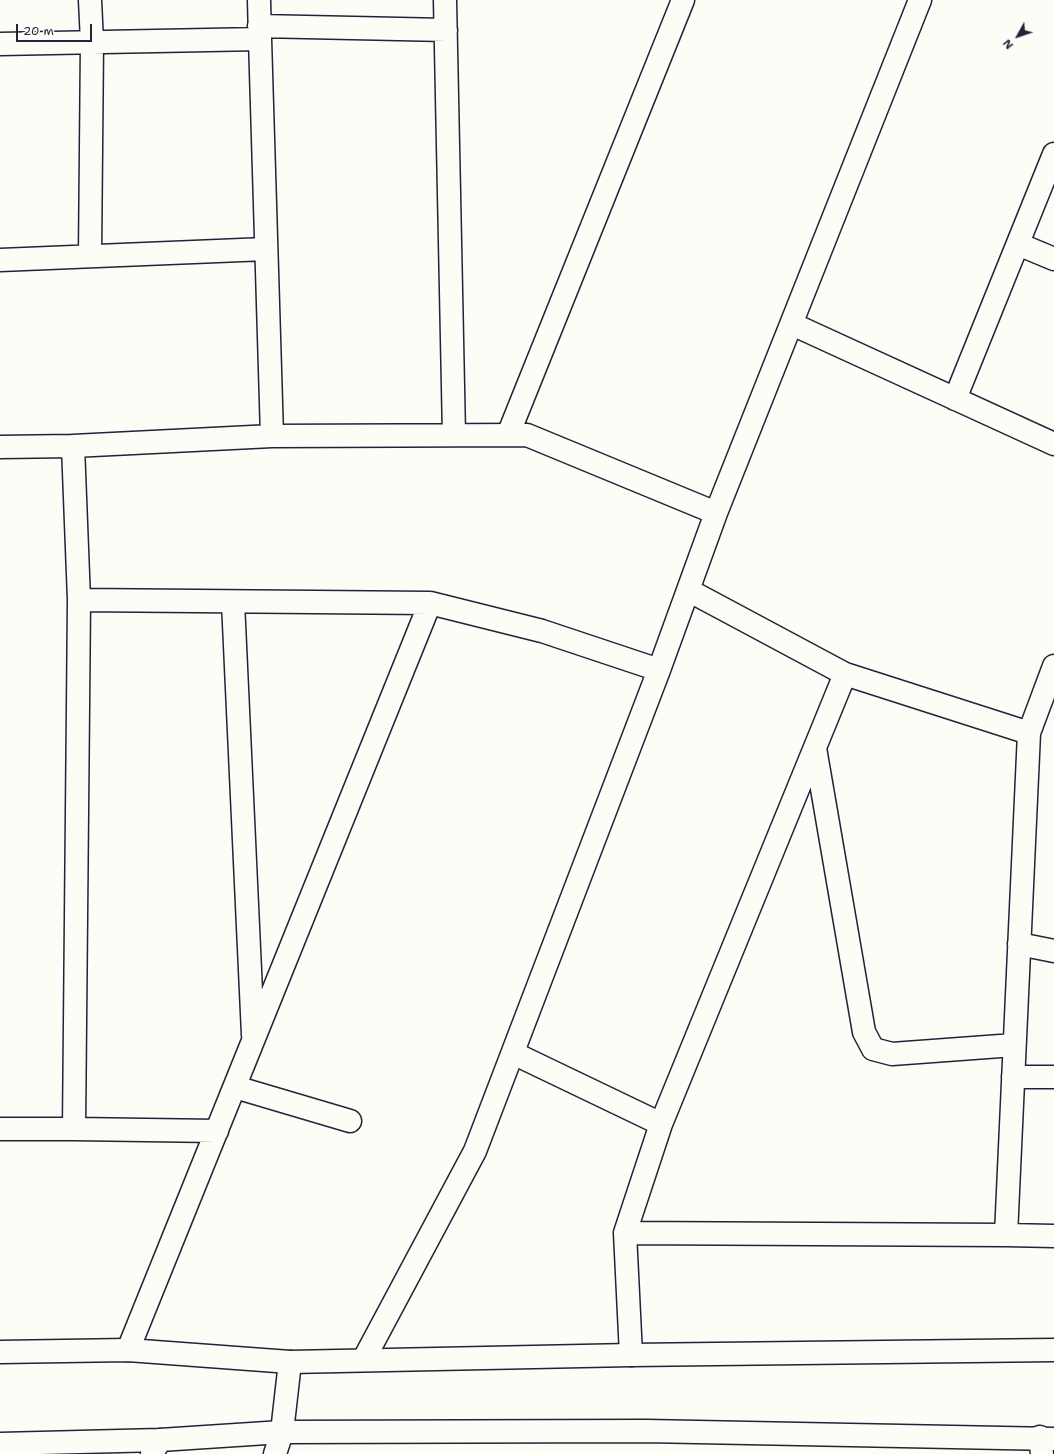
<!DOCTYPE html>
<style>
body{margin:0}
#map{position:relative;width:1054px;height:1454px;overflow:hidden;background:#fdfcf7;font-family:"Shantell Sans",sans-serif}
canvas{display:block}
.north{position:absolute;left:998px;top:16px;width:40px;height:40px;-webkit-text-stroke:3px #fdfcf7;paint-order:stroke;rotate:230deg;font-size:11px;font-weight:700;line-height:16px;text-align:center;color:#22223b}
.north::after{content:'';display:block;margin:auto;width:14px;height:18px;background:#22223b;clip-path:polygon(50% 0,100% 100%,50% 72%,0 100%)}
.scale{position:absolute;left:16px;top:24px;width:76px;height:18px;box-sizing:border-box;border:2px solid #22223b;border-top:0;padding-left:5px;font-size:12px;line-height:14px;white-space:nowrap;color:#22223b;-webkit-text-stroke:3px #fdfcf7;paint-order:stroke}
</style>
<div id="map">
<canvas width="1054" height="1454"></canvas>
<div class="north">N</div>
<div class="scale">20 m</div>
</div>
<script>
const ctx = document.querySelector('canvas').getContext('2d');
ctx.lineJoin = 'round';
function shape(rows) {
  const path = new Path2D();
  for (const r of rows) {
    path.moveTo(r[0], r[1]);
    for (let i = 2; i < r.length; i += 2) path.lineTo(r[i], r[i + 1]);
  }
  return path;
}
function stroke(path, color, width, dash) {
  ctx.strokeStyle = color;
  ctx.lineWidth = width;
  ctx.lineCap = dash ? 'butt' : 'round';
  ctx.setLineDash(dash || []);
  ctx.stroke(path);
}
const street = shape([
 [90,0,92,42,90,256],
 [445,0,454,435],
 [259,26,446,30],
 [0,44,260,39,259,0],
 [1018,244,1054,259],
 [0,260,266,249],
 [792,324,1054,444],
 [955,399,1054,154],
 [508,435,683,0],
 [272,436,527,435,716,513,659,670,542,631,430,603],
 [73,446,272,436,260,39],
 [0,447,73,446,79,600,430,603,128,1350],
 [716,513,920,0],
 [79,600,74,1129,217,1131],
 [233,602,253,1035],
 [1029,733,1054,666],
 [815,748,864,1032,873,1049,892,1054,1014,1045],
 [1019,944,1054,951],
 [513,1053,661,1124,625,1233,631,1355],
 [1013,1077,1054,1077],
 [235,1087,350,1121],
 [661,1124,845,674,688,590],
 [0,1129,74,1129],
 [625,1233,1006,1235,1029,733,845,674],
 [1006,1235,1054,1236],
 [364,1359,475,1151,659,670],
 [1040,1437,1042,1454],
 [152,1454,160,1440],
 [275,1454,282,1432,290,1362]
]);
const secondary = shape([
 [0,1352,128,1350,290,1362,631,1355,1054,1350],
 [0,1444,160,1440,282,1432,646,1431,1054,1439]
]);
stroke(street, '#22223b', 25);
stroke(secondary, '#22223b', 25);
stroke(street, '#fdfcf7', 22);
stroke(secondary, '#fdfcf7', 22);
</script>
